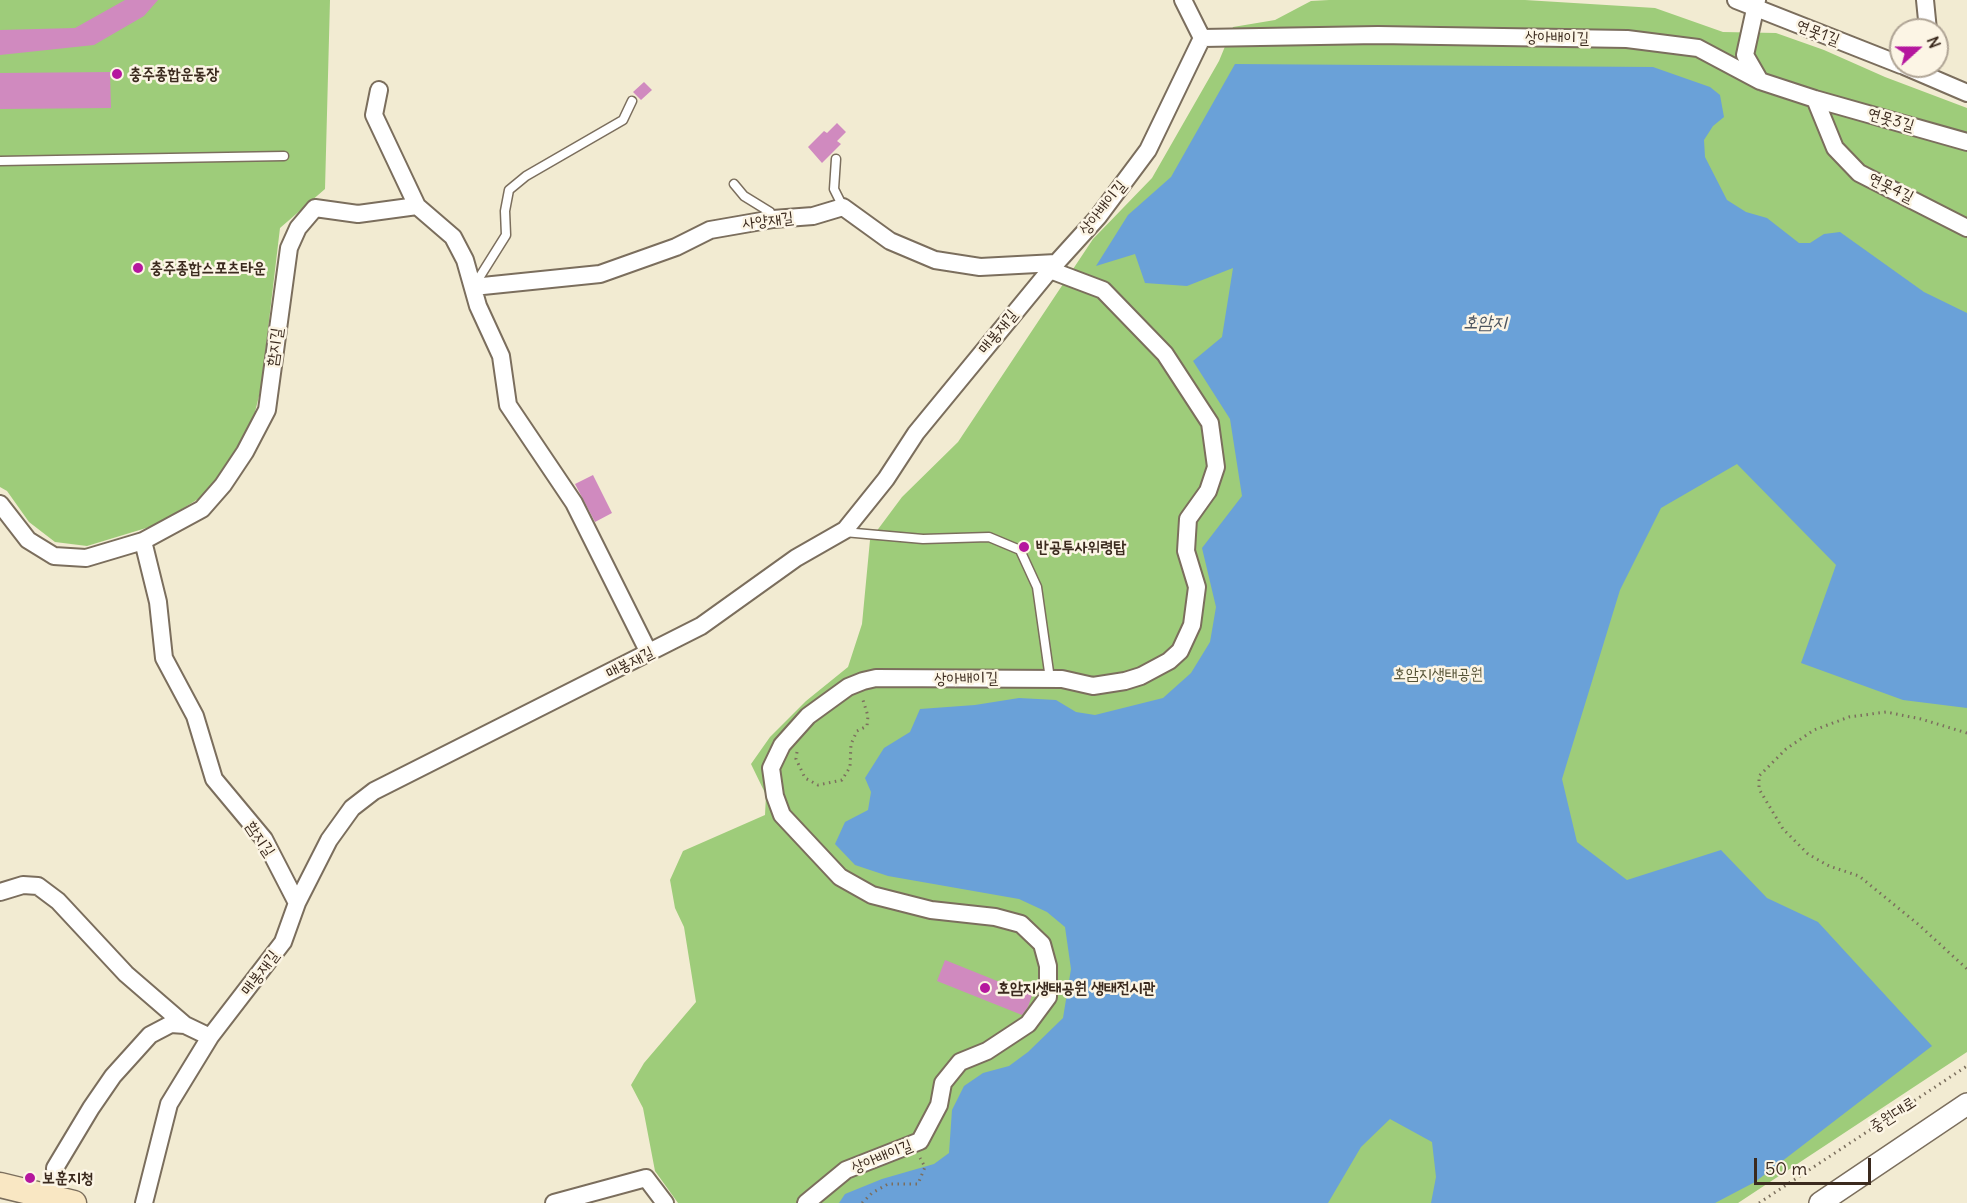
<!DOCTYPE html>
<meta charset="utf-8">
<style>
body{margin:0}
#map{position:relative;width:1967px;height:1203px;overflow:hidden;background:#f2ebd2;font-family:Delius,sans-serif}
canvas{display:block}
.north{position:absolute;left:1889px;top:18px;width:60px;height:60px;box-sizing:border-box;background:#fcf5e5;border:2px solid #afa495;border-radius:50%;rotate:69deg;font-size:16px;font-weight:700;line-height:24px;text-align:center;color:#3b2a1e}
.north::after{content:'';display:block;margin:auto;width:21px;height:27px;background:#b5179e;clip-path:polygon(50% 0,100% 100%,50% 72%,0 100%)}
.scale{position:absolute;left:1754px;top:1158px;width:117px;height:27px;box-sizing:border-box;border:3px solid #3b2a1e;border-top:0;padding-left:8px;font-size:18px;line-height:21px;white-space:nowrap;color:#3b2a1e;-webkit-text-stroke:4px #fcf5e5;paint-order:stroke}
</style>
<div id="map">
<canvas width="1967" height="1203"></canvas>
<div class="north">N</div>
<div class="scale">50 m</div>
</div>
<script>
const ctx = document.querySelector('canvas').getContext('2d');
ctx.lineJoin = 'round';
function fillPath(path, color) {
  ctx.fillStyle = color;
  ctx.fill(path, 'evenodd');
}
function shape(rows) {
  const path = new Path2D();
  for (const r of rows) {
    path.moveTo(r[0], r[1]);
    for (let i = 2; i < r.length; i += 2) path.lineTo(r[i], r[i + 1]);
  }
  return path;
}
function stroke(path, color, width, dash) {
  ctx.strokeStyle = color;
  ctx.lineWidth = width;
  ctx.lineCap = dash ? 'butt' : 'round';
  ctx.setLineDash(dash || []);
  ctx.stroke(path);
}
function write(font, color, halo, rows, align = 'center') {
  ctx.font = font + ' Delius,"Poor Story",sans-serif';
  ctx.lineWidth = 5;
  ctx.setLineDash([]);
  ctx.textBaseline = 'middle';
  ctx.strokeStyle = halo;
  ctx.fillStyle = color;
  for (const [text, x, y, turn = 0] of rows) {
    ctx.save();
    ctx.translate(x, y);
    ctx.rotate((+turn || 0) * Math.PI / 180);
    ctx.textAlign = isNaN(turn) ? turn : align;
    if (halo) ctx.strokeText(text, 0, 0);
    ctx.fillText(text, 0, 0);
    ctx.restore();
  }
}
fillPath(shape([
 [0,0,330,0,325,189,280,228,261,388,251,428,230,466,203,496,156,525,87,546,55,542,29,522,7,491,0,487],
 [1329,0,1525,0,1655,8,1723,32,1776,33,1824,50,1885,77,1967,108,1967,1052,1738,1203,678,1203,655,1171,643,1108,631,1085,644,1063,696,1002,684,927,675,908,670,880,683,851,765,815,766,795,751,764,770,737,806,701,848,667,862,624,870,540,902,497,958,442,1093,239,1152,178,1219,61,1233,27,1275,20,1311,1]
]), '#9ecc7a');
fillPath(shape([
 [1235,64,1653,67,1710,87,1720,95,1724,117,1713,126,1704,140,1705,157,1727,200,1746,212,1767,218,1799,243,1810,243,1824,234,1840,232,1924,292,1967,313,1967,708,1903,700,1801,663,1836,565,1737,464,1661,508,1620,590,1562,779,1577,842,1627,880,1721,850,1767,898,1818,922,1932,1046,1755,1182,1715,1203,1431,1203,1436,1177,1432,1142,1390,1119,1361,1147,1328,1203,839,1203,845,1194,882,1179,934,1164,949,1153,952,1110,964,1086,983,1073,1009,1066,1028,1052,1063,1018,1071,969,1065,927,1047,912,1019,899,888,876,855,865,835,844,845,822,868,810,871,792,865,778,884,748,910,732,920,709,975,705,1019,698,1056,700,1076,712,1095,715,1163,698,1191,673,1210,642,1216,607,1202,548,1242,496,1230,419,1193,361,1222,337,1233,268,1187,286,1145,283,1135,254,1096,266,1128,215,1171,177]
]), '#6aa1d8');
fillPath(shape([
 [125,0,158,0,144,16,94,45,0,55,0,30,75,28],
 [110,72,111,108,0,109,0,73],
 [644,82,652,90,641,100,633,92],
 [837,123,846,132,837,141,841,144,822,163,808,147,824,131,827,133],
 [593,475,612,513,595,522,575,484],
 [945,960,1032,995,1028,1007,1022,1015,937,981]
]), '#d08abf');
const service = shape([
 [836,159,834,189,843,207],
 [0,161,284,156],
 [734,184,744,196,770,212,773,219],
 [474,286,506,235,505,211,509,190,526,176,623,120,632,101],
 [844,532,923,539,989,537,1020,550,1037,587,1050,679]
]);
const minor = shape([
 [1183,0,1202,38],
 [1736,0,1901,65],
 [1757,0,1745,55,1760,81,1815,99,1967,142],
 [1925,0,1928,30],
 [1904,66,1967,93],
 [379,90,374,115,417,206,453,237,465,260,478,306,501,356,508,405,574,503,649,653],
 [1815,99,1835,148,1859,173,1967,228],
 [473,287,600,274,676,247,710,230,773,219,813,216,843,207,890,241,935,260,980,267,1056,263],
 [0,504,28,540,54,556,86,558,143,541,202,509,223,485,245,452,267,410,289,248,298,228,315,208,358,214,417,206],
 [143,541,158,602,164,658,195,716,214,779,264,839,297,903],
 [0,892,23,885,38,886,58,901,126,974,185,1025,210,1037],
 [52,1198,56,1184,55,1168,91,1108,113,1076,150,1035,171,1024,185,1025],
 [144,1203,169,1104,210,1037,283,942,297,903,329,840,352,808,374,791,701,626,796,558,845,530,886,479,916,433,1050,270],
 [554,1203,646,1178,665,1203],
 [806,1203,846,1170,920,1141,939,1105,943,1083,960,1062,987,1051,1028,1024,1048,997,1048,966,1042,944,1021,924,995,917,931,910,872,895,840,877,782,815,775,796,771,768,782,745,808,716,848,687,863,681,876,678,1062,679,1093,686,1125,681,1141,676,1169,661,1180,651,1192,625,1197,587,1186,551,1188,519,1208,491,1216,467,1210,423,1165,354,1103,290,1050,270,1098,217,1148,150,1202,38,1378,35,1627,39,1698,48,1760,81]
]);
const tertiary = shape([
 [1820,1203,1967,1104]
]);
const secondary = shape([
 [0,1185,74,1203]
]);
stroke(service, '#7b6e5d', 11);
stroke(minor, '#7b6e5d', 20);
stroke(tertiary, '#7b6e5d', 24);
stroke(secondary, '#7b6e5d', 27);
stroke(shape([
 [1967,733,1921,719,1886,712,1849,717,1814,730,1786,749,1759,776,1759,789,1783,829,1808,854,1829,866,1859,876,1919,925,1967,969],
 [797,752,796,759,805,778,818,785,842,780,850,767,851,744,857,731,867,726,868,716,862,697],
 [862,1203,872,1193,888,1184,918,1184,925,1167,920,1158],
 [1759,1203,1967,1066]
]), '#7b6e5d', 3, [1.5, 4.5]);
stroke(service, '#fff', 8);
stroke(minor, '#fff', 16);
stroke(tertiary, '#fff', 21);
stroke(secondary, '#f9e7c3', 24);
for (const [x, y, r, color] of [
 [117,74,6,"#b5179e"],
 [138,268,6,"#b5179e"],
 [1024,547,6,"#b5179e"],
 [985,988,6,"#b5179e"],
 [30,1178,6,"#b5179e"]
]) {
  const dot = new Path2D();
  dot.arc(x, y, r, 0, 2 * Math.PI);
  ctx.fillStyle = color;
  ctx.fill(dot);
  stroke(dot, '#fcf5e5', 2);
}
write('16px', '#3b2a1e', '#fcf5e5', [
 ["연못1길",1818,33,21],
 ["상아배이길",1557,38,1],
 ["연못3길",1891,120,16],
 ["연못4길",1891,188,26],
 ["상아배이길",1103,208,-51],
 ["사양재길",768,221,-7],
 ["매봉재길",998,332,-51],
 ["함지길",275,347,-82],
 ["매봉재길",630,663,-27],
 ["상아배이길",966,679,-1],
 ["함지길",260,839,56],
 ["매봉재길",260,973,-53],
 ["중원대로",1893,1115,-33],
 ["상아배이길",882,1157,-22]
]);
write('bold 16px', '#3b2a1e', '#fcf5e5', [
 ["충주종합운동장",129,74],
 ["충주종합스포츠타운",150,268],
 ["반공투사위령탑",1036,547],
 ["호암지생태공원 생태전시관",997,988],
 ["보훈지청",42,1178]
], 'left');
write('16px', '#545235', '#fcf5e5', [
 ["호암지생태공원",1438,674]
]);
write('italic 18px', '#4b545f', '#fcf5e5', [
 ["호암지",1485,323]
]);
</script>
